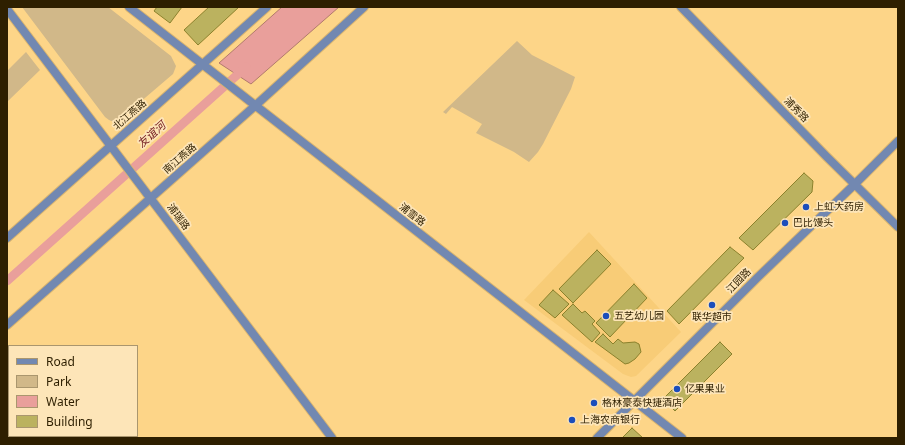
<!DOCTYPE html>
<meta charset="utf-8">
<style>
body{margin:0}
#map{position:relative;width:905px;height:445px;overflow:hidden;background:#fdd588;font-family:"Noto Sans",sans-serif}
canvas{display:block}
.frame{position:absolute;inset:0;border:8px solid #2e1f00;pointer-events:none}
.legend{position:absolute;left:8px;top:345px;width:130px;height:92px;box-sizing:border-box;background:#fde5b8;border:1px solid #aa966e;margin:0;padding:5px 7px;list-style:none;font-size:12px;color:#2e1f00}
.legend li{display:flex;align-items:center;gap:8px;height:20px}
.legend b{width:20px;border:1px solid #aa966e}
</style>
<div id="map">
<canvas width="905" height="445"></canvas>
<div class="frame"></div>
<ul class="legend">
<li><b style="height:5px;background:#7288b1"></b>Road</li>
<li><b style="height:11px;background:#d1b889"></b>Park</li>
<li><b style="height:11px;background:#e99f9b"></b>Water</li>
<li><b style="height:11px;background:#bbb25f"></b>Building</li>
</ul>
</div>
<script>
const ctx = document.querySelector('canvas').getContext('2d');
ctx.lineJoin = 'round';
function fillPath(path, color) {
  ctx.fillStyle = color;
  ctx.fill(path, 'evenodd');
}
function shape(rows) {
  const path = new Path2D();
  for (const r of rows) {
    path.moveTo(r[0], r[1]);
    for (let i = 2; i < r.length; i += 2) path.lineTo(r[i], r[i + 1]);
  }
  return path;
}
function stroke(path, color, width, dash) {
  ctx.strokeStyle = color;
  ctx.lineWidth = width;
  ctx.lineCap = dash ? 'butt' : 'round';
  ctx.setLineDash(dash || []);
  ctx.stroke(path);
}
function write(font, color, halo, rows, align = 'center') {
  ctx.font = font + ' "Noto Sans","Noto Sans SC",sans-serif';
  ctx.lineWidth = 3.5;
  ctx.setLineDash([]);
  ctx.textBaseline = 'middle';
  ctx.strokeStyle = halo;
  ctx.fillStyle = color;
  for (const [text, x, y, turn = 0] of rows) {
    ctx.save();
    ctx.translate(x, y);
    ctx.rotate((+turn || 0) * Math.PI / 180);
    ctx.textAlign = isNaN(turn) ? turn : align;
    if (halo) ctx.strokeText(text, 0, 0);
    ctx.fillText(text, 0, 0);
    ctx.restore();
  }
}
fillPath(shape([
 [589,232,681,332,636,376,631,377,623,374,524,300]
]), '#f8cc77');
fillPath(shape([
 [22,7,108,7,171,56,176,66,175,69,173,74,118,121,114,122,109,120,105,117],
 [517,41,532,55,575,77,571,89,543,144,538,152,529,162,514,152,476,133,482,124,452,107,446,114,443,112],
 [26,52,40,70,7,102,7,71]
]), '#d1b889');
const water = shape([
 [282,7,339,7,251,84,219,63,282,7]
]);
fillPath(water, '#e99f9b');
stroke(water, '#b1796c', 1);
stroke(shape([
 [7,281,246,67]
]), '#e99f9b', 9);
const building = shape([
 [157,7,182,7,170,23,154,11,157,7],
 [209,7,239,7,198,45,184,30,209,7],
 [804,173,813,181,812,192,753,250,739,238,804,173],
 [730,247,744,258,679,324,667,311,730,247],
 [597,250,611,264,573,303,559,289,597,250],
 [634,284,647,298,610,337,596,323,634,284],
 [553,290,569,304,555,318,539,305,553,290],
 [573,304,582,313,585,311,595,321,592,324,600,333,592,342,562,315,573,304],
 [603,334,613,344,618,339,623,343,635,342,639,344,641,352,635,359,629,363,625,364,595,342,603,334],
 [720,342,732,354,675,411,666,402,665,397,720,342],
 [632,428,643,438,622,438,632,428]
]);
fillPath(building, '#bbb25f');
stroke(building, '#8b812c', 1);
const minor = shape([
 [129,7,682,438],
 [681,7,826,156,898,227],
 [7,9,332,438],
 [7,238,267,7],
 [7,325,256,105,364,7],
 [7,429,9,431],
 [13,436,14,438],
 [597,438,758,277,855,184,898,141]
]);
stroke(minor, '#d8b470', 10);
stroke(minor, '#7288b1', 8);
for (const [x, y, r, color] of [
 [806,207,4,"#1c4ebb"],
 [785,223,4,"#1c4ebb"],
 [712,305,4,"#1c4ebb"],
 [606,316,4,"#1c4ebb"],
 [677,389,4,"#1c4ebb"],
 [594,403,4,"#1c4ebb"],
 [572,420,4,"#1c4ebb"]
]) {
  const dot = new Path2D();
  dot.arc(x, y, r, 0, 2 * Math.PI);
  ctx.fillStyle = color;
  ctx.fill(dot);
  stroke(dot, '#fde5b8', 1.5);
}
write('10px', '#2e1f00', '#fde5b8', [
 ["浦秀路",796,110,46],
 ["北江燕路",130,115,-41],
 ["南江燕路",180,159,-41],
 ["浦雪路",412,215,38],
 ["浦瑞路",178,217,53],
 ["江园路",739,281,-46]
]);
write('10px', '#2e1f00', '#fde5b8', [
 ["上虹大药房",814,207],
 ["巴比馒头",793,223],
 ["五艺幼儿园",614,316],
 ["联华超市",712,317,"center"],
 ["亿果果业",685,389],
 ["格林豪泰快捷酒店",602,403],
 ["上海农商银行",580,420]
], 'left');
write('italic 11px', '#762023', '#fde5b8', [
 ["友谊河",152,135,-42]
]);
</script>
